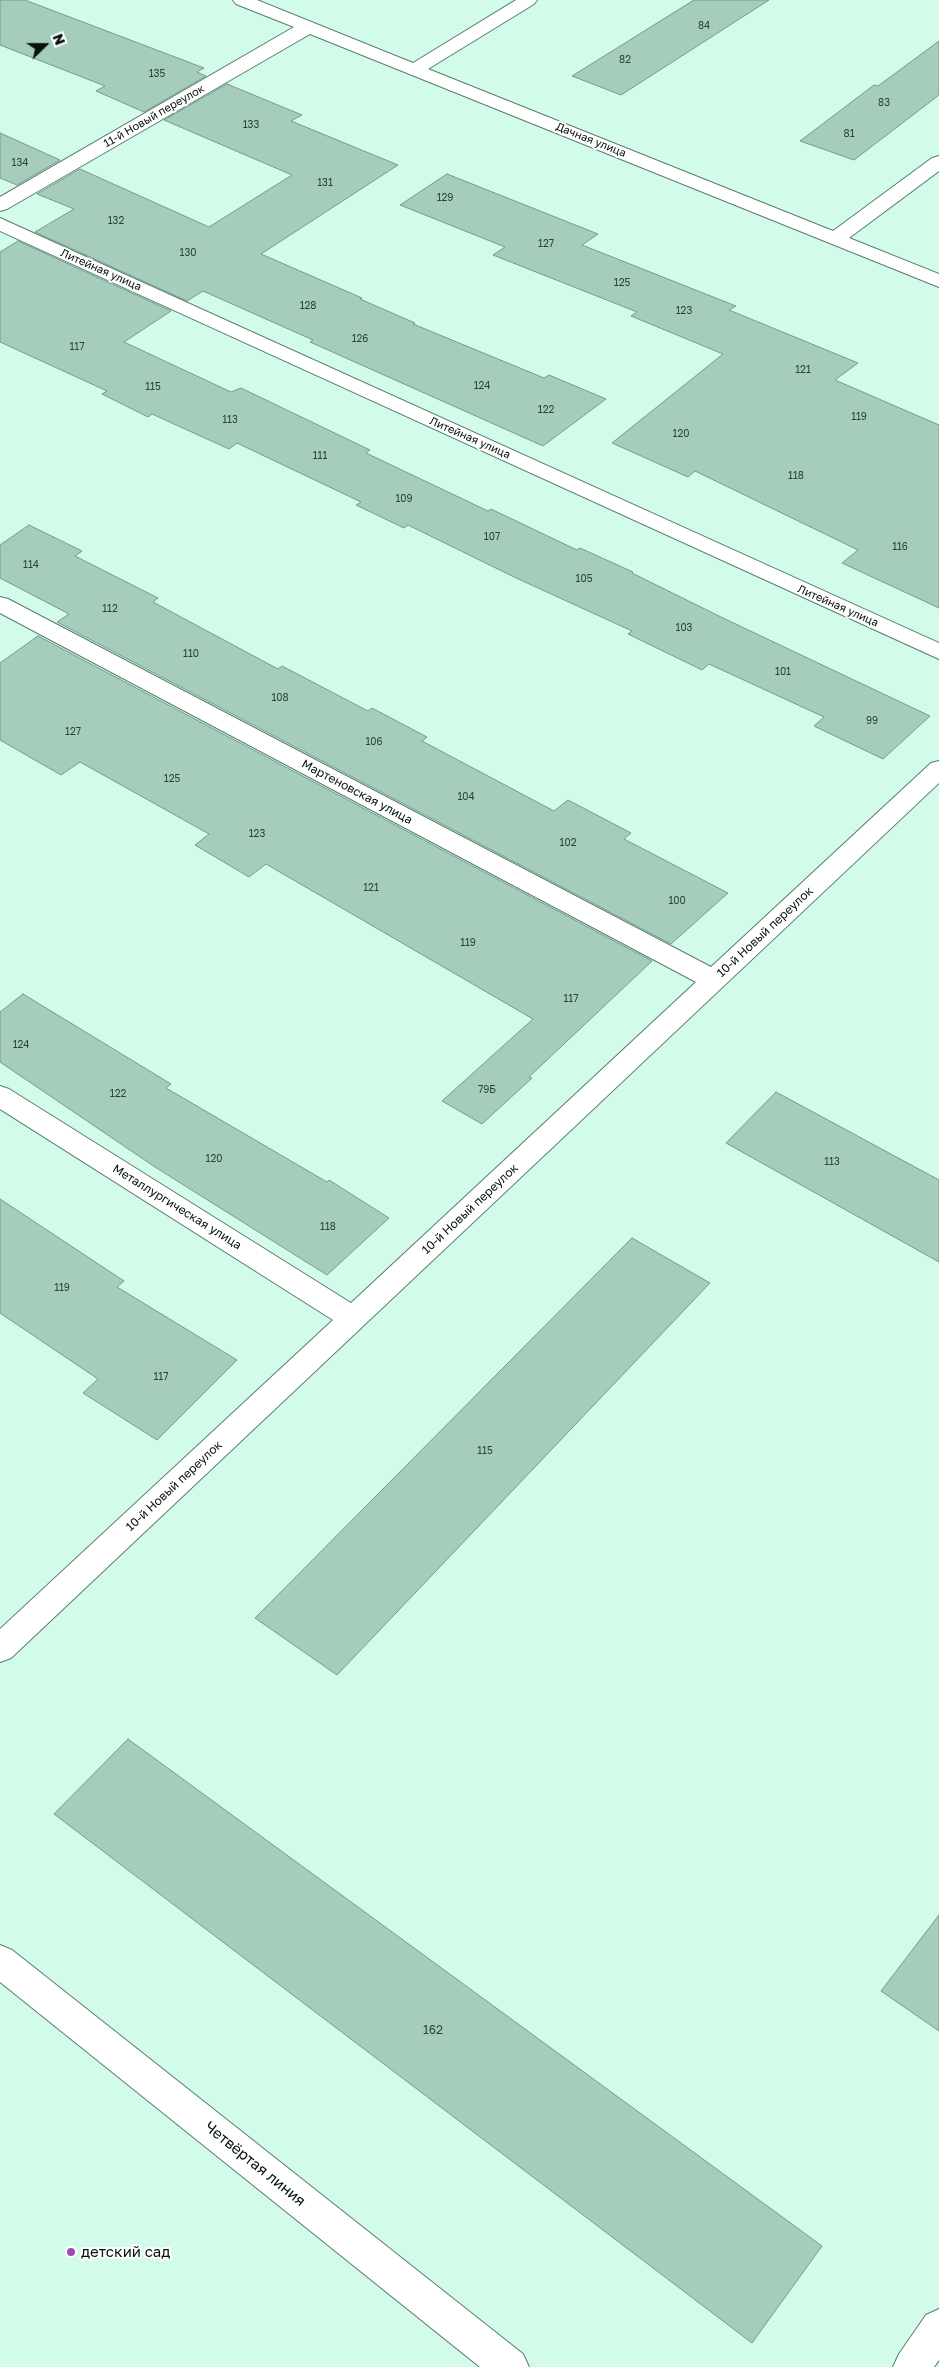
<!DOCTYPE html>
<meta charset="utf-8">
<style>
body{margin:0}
#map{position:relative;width:939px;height:2367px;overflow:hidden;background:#d3fbe9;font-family:"Golos Text",sans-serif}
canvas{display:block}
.north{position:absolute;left:20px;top:20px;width:50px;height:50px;-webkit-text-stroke:4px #fff;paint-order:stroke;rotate:68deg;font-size:14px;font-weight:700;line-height:20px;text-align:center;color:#05120d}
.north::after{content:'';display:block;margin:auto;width:18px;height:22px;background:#05120d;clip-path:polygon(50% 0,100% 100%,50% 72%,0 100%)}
</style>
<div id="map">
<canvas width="939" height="2367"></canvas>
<div class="north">N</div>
</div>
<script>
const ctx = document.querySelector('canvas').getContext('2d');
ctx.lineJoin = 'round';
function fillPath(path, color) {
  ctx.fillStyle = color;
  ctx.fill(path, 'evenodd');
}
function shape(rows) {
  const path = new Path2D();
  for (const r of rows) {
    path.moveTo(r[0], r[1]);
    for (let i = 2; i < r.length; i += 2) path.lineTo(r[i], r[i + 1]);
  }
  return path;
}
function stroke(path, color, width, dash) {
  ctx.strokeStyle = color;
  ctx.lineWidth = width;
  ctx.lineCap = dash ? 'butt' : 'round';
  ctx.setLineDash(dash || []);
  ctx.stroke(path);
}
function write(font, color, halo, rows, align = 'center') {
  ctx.font = font + ' "Golos Text",sans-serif';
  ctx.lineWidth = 4;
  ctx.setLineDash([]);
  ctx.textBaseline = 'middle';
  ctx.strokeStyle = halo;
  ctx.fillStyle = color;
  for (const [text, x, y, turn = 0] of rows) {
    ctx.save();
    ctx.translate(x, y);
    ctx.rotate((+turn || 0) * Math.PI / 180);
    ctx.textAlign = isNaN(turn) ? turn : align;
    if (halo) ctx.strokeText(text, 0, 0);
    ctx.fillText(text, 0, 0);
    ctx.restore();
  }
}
const building = shape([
 [0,0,25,0,204,68,197,72,206,76,144,112,96,91,105,86,0,45,0,0],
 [694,0,769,0,621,95,572,76,694,0],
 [939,41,939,95,854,160,800,141,874,85,878,86,939,41],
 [227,84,302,115,291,121,398,165,261,254,362,298,360,299,415,323,413,324,544,378,549,375,606,399,543,446,310,342,313,340,203,291,187,301,35,232,74,209,37,194,80,169,209,227,292,175,164,120,227,84],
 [0,133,60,160,17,185,0,178,0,133],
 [447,174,598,234,582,245,736,306,729,310,858,363,835,380,939,425,939,608,842,563,858,550,695,471,688,477,612,443,723,354,631,316,637,312,493,255,505,247,400,205,447,174],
 [18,241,171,311,124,342,231,392,241,388,370,450,366,453,488,511,491,509,577,550,580,548,633,572,632,573,723,618,930,716,883,759,814,726,824,717,709,664,702,670,628,634,632,631,514,577,408,525,404,528,356,505,361,502,237,443,229,449,152,414,148,417,102,394,107,391,0,342,0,252,18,241],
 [29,525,82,551,75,556,158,598,153,602,278,669,282,666,368,711,372,708,427,737,422,741,554,811,568,800,631,833,624,839,728,893,671,944,57,622,69,614,0,578,0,545,29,525],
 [38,636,652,961,529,1077,532,1078,482,1124,442,1101,533,1019,266,864,249,877,195,845,209,834,80,762,61,775,0,740,0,663,38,636],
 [23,994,171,1084,166,1088,327,1182,329,1180,389,1218,327,1275,155,1167,0,1062,0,1012,23,994],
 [776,1092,939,1180,939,1262,726,1143,776,1092],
 [0,1199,124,1281,117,1287,237,1360,157,1440,83,1393,98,1379,0,1313,0,1199],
 [632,1238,710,1283,337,1675,255,1618,632,1238],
 [128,1739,822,2246,752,2343,54,1814,128,1739],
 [939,1915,939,2031,881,1991,939,1915]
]);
fillPath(building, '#a6cdbc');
stroke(building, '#769b8b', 1);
const minor = shape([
 [233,0,257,0,413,63,516,0,537,0,534,4,428,69,833,231,932,158,939,156,939,171,849,238,939,274,939,287,310,34,7,209,0,211,0,197,294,27,236,4,233,0],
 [0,218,939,643,939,659,0,231,0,218],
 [0,597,8,599,711,967,931,763,939,761,939,783,11,1658,0,1662,0,1629,333,1320,0,1109,0,1086,9,1089,351,1303,696,982,0,613,0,597],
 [939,2309,939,2360,934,2367,893,2367,899,2354,926,2315,939,2309]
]);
const tertiary = shape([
 [0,1945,12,1950,523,2354,529,2367,480,2367,0,1982,0,1945]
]);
stroke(minor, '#597d6d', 2);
stroke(tertiary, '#597d6d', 2);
fillPath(minor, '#fff');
fillPath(tertiary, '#fff');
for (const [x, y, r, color] of [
 [71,2252,5,"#9c4ab9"]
]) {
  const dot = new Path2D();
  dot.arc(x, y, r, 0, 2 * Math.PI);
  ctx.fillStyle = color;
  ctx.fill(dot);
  stroke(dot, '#fff', 2);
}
write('10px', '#2d4139', null, [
 ["84",704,26],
 ["82",625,60],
 ["135",157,74],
 ["83",884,103],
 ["133",251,125],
 ["81",849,134],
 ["134",20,163],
 ["131",325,183],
 ["129",445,198],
 ["132",116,221],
 ["127",546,244],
 ["130",188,253],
 ["125",622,283],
 ["128",308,306],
 ["123",684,311],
 ["126",360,339],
 ["117",77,347],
 ["121",803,370],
 ["124",482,386],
 ["115",153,387],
 ["122",546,410],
 ["119",859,417],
 ["113",230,420],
 ["120",681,434],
 ["111",320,456],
 ["118",796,476],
 ["109",404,499],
 ["107",492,537],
 ["116",900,547],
 ["114",31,565],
 ["105",584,579],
 ["112",110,609],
 ["103",684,628],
 ["110",191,654],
 ["101",783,672],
 ["108",280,698],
 ["99",872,721],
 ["127",73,732],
 ["106",374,742],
 ["125",172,779],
 ["104",466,797],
 ["123",257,834],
 ["102",568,843],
 ["121",371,888],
 ["100",677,901],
 ["119",468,943],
 ["117",571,999],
 ["124",21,1045],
 ["79Б",487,1090],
 ["122",118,1094],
 ["120",214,1159],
 ["113",832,1162],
 ["118",328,1227],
 ["119",62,1288],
 ["117",161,1377],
 ["115",485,1451]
]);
write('11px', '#05120d', '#fff', [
 ["11-й Новый переулок",154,116,-30],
 ["Дачная улица",591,140,22],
 ["Литейная улица",101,270,24],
 ["Литейная улица",470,438,24],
 ["Литейная улица",838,606,24]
]);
write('12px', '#05120d', '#fff', [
 ["Мартеновская улица",357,792,28],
 ["10-й Новый переулок",765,932,-43],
 ["Металлургическая улица",177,1207,32],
 ["10-й Новый переулок",470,1209,-43],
 ["10-й Новый переулок",174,1486,-43]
]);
write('12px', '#2d4139', null, [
 ["162",433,2030]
]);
write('15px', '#05120d', '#fff', [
 ["Четвёртая линия",255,2164,39]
]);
write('15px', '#05120d', '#fff', [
 ["детский сад",81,2252]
], 'left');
</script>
